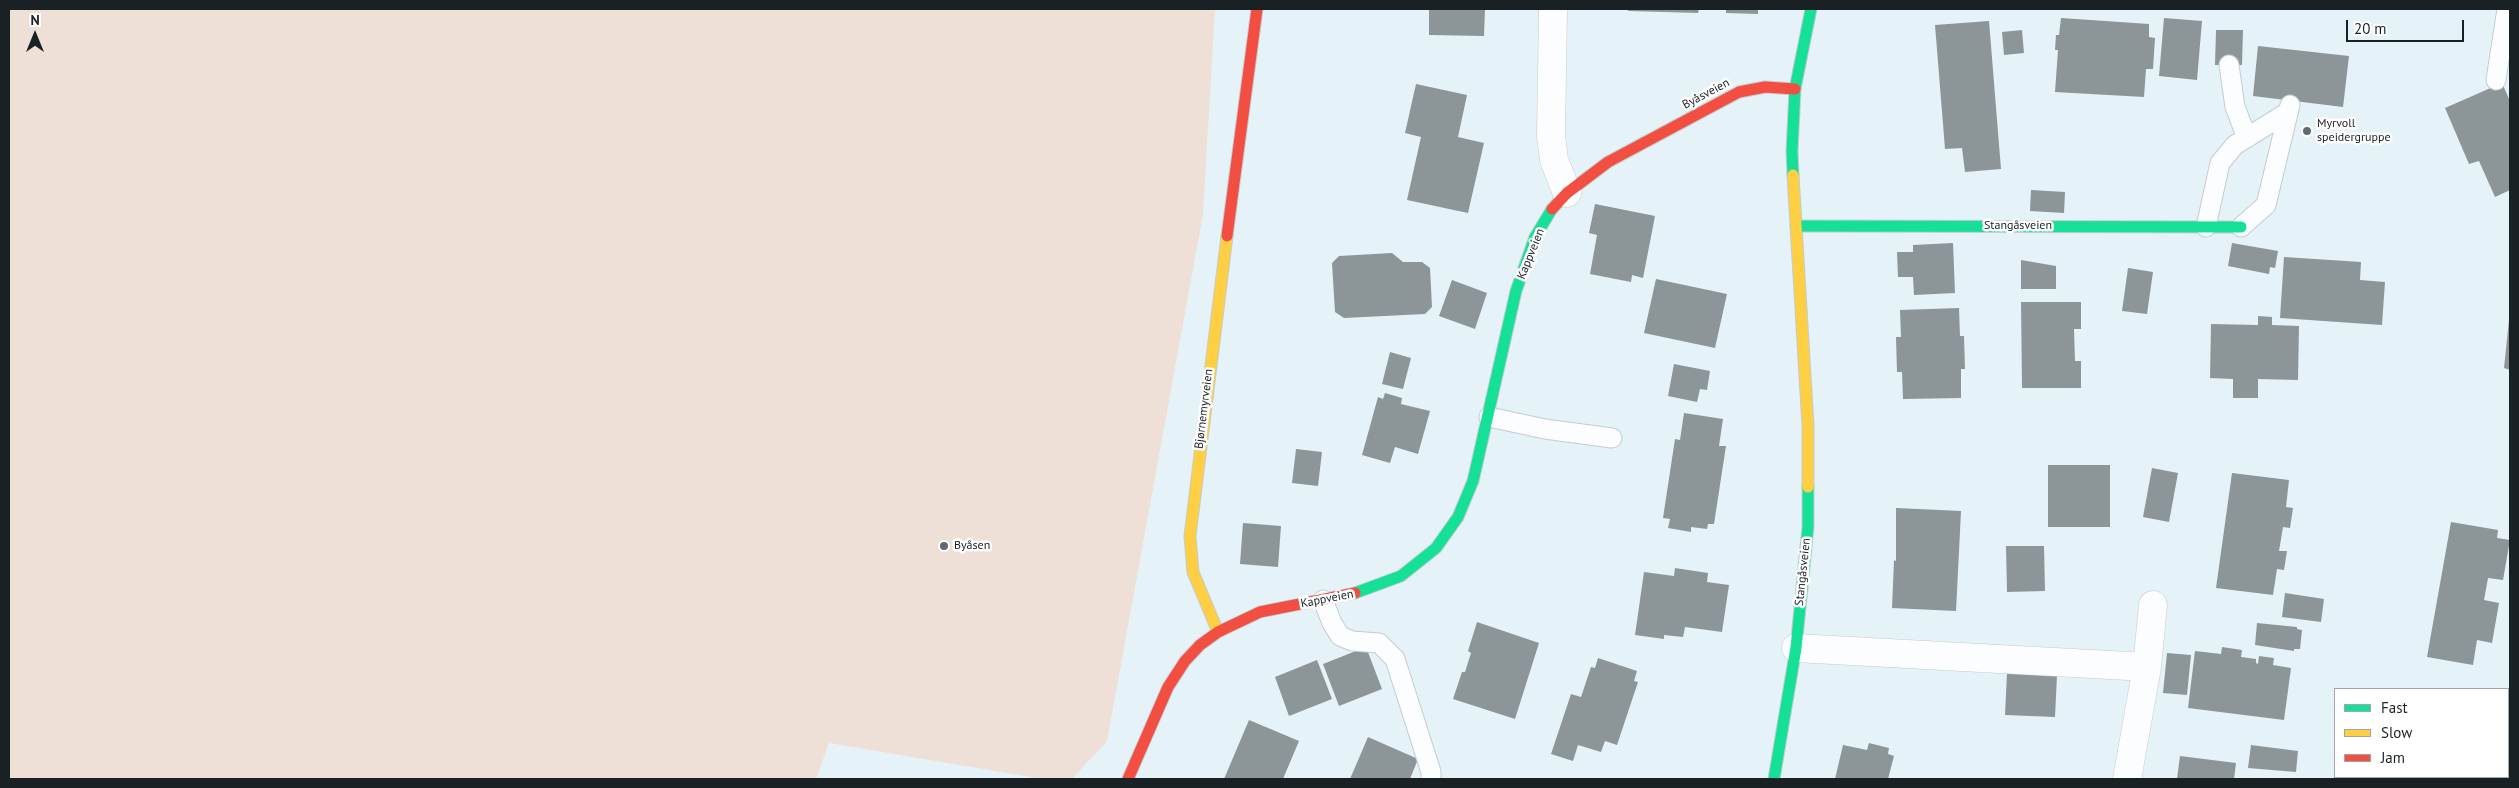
<!DOCTYPE html>
<meta charset="utf-8">
<style>
body{margin:0}
#map{position:relative;width:2519px;height:788px;overflow:hidden;background:#e5f2f7;font-family:"PT Sans",sans-serif}
canvas{display:block}
.frame{position:absolute;inset:0;border:10px solid #192125;pointer-events:none}
.legend{position:absolute;left:2334px;top:688px;width:175px;height:90px;box-sizing:border-box;background:#fff;border:1px solid #a3a6a8;margin:0;padding:6px 9px;list-style:none;font-size:15px;color:#192125}
.legend li{display:flex;align-items:center;gap:10px;height:25px}
.legend b{width:25px;border:1px solid #a3a6a8}
.north{position:absolute;left:10px;top:10px;width:50px;height:50px;-webkit-text-stroke:4px #fff;paint-order:stroke;rotate:0deg;font-size:14px;font-weight:700;line-height:20px;text-align:center;color:#192125}
.north::after{content:'';display:block;margin:auto;width:18px;height:22px;background:#192125;clip-path:polygon(50% 0,100% 100%,50% 72%,0 100%)}
.scale{position:absolute;left:2346px;top:20px;width:118px;height:22px;box-sizing:border-box;border:2px solid #192125;border-top:0;padding-left:6px;font-size:15px;line-height:18px;white-space:nowrap;color:#192125;-webkit-text-stroke:4px #fff;paint-order:stroke}
</style>
<div id="map">
<canvas width="2519" height="788"></canvas>
<div class="frame"></div>
<ul class="legend">
<li><b style="height:6px;background:#16e098"></b>Fast</li>
<li><b style="height:6px;background:#ffcf43"></b>Slow</li>
<li><b style="height:6px;background:#f24e42"></b>Jam</li>
</ul>
<div class="north">N</div>
<div class="scale">20 m</div>
</div>
<script>
const ctx = document.querySelector('canvas').getContext('2d');
ctx.lineJoin = 'round';
function fillPath(path, color) {
  ctx.fillStyle = color;
  ctx.fill(path, 'evenodd');
}
function shape(rows) {
  const path = new Path2D();
  for (const r of rows) {
    path.moveTo(r[0], r[1]);
    for (let i = 2; i < r.length; i += 2) path.lineTo(r[i], r[i + 1]);
  }
  return path;
}
function stroke(path, color, width, dash) {
  ctx.strokeStyle = color;
  ctx.lineWidth = width;
  ctx.lineCap = dash ? 'butt' : 'round';
  ctx.setLineDash(dash || []);
  ctx.stroke(path);
}
function write(font, color, halo, rows, align = 'center') {
  ctx.font = font + ' "PT Sans",sans-serif';
  ctx.lineWidth = 5;
  ctx.setLineDash([]);
  ctx.textBaseline = 'middle';
  ctx.strokeStyle = halo;
  ctx.fillStyle = color;
  for (const [text, x, y, turn = 0] of rows) {
    ctx.save();
    ctx.translate(x, y);
    ctx.rotate((+turn || 0) * Math.PI / 180);
    ctx.textAlign = isNaN(turn) ? turn : align;
    if (halo) ctx.strokeText(text, 0, 0);
    ctx.fillText(text, 0, 0);
    ctx.restore();
  }
}
fillPath(shape([
 [9,9,1215,9,1203,214,1107,741,1072,779,1043,779,829,743,816,779,9,779]
]), '#eee0d6');
fillPath(shape([
 [1429,9,1485,9,1484,36,1429,35],
 [1628,9,1699,9,1698,13,1628,11],
 [1726,9,1758,9,1758,14,1726,13],
 [2061,18,2149,24,2149,37,2155,38,2153,69,2146,69,2144,97,2055,92,2058,50,2055,50,2056,35,2059,35],
 [2164,18,2202,21,2197,80,2159,76],
 [1989,21,2001,169,1965,172,1962,148,1945,149,1935,25],
 [2022,30,2024,53,2004,55,2002,32],
 [2216,30,2243,30,2242,65,2215,65],
 [2258,46,2349,56,2343,107,2253,96],
 [2502,83,2510,101,2510,190,2495,197,2479,161,2469,164,2445,108],
 [1416,84,1467,95,1458,137,1484,143,1468,213,1407,200,1421,137,1405,133],
 [2031,190,2065,192,2064,213,2030,211],
 [1595,204,1655,216,1643,278,1632,275,1631,282,1590,274,1597,235,1589,233],
 [1953,243,1955,293,1914,295,1913,277,1898,277,1897,252,1913,252,1913,245],
 [2232,243,2278,251,2275,268,2270,267,2269,274,2228,266],
 [1392,253,1403,262,1422,262,1430,268,1432,307,1425,314,1344,318,1335,312,1332,263,1339,256],
 [2284,257,2361,262,2360,280,2385,282,2382,325,2280,318],
 [2021,260,2056,266,2056,289,2021,289],
 [2128,268,2153,272,2147,314,2122,311],
 [1656,279,1727,294,1715,348,1644,333],
 [1452,280,1487,293,1475,329,1439,316],
 [2021,302,2081,302,2081,329,2074,329,2075,361,2081,361,2081,388,2022,388],
 [1959,308,1960,336,1964,336,1965,369,1961,369,1961,398,1903,399,1902,372,1897,372,1896,337,1901,337,1900,310],
 [2258,316,2272,317,2272,325,2299,326,2298,380,2258,379,2258,398,2233,398,2233,379,2210,378,2211,324,2258,325],
 [2509,320,2510,320,2510,370,2504,368],
 [1390,352,1411,358,1403,389,1382,384],
 [1674,364,1710,371,1707,390,1700,389,1697,402,1668,396],
 [1385,393,1402,398,1401,404,1430,411,1418,454,1395,447,1390,463,1362,455,1378,397,1383,399],
 [1684,413,1723,419,1719,446,1726,446,1714,524,1708,524,1707,529,1691,527,1691,532,1668,528,1670,519,1663,518,1675,439,1680,440],
 [1296,449,1322,452,1318,486,1292,483],
 [2048,465,2110,465,2110,527,2048,527],
 [2152,468,2178,473,2169,522,2143,517],
 [2232,473,2289,480,2286,507,2293,508,2290,528,2283,527,2279,551,2287,551,2284,570,2277,569,2273,595,2216,588],
 [1896,508,1961,511,1956,611,1892,608,1894,560,1896,561],
 [2451,522,2498,530,2497,538,2510,540,2503,580,2488,578,2484,600,2499,603,2492,643,2477,640,2473,665,2427,657],
 [1243,523,1281,526,1278,567,1240,564],
 [2006,546,2044,546,2045,591,2007,592],
 [1675,568,1708,573,1707,582,1729,585,1722,632,1685,627,1683,637,1664,635,1664,639,1635,635,1644,572,1674,576],
 [2285,593,2324,599,2321,622,2282,617],
 [1477,622,1539,643,1515,719,1453,699,1462,672,1465,672,1471,653,1468,651],
 [2257,623,2297,627,2297,629,2302,630,2300,649,2294,649,2294,651,2255,645],
 [1366,647,1382,689,1339,706,1323,664],
 [2222,647,2242,650,2241,657,2256,659,2256,663,2258,664,2259,656,2274,658,2273,665,2291,668,2284,720,2188,708,2195,651,2221,654],
 [2167,653,2191,655,2187,695,2163,693],
 [1598,658,1637,671,1634,681,1638,682,1617,745,1605,741,1601,752,1578,745,1573,761,1551,754,1571,694,1581,697,1591,667,1595,668],
 [1317,660,1332,699,1289,716,1275,677],
 [2007,673,2057,675,2055,717,2005,715],
 [1249,720,1299,741,1283,779,1224,779],
 [1368,737,1418,759,1410,779,1350,779],
 [1869,743,1889,748,1888,754,1894,756,1888,779,1835,779,1843,745,1867,750],
 [2251,745,2298,751,2296,772,2248,768],
 [2180,756,2236,763,2234,779,2177,779],
 [2381,777,2468,777,2468,779,2381,779]
]), '#8c9699');
const lane = shape([
 [2229,65,2235,107,2247,138],
 [2496,80,2507,9],
 [2206,227,2220,163,2235,145,2288,112],
 [2241,227,2266,205,2290,105],
 [1489,417,1545,429,1612,438],
 [1323,600,1332,623,1340,636,1352,641,1379,643,1395,659,1431,772,1431,779]
]);
const street = shape([
 [1553,9,1551,136,1554,160,1567,193],
 [1796,648,2147,667,2153,605],
 [2127,779,2147,667]
]);
const fast = shape([
 [1793,175,1792,151,1795,89,1811,9],
 [1796,226,2241,227],
 [1355,593,1401,576,1436,548,1458,517,1473,481,1516,291,1535,237,1552,209],
 [1774,779,1796,648,1808,527,1808,487]
]);
const slow = shape([
 [1793,175,1808,426,1808,487],
 [1218,632,1193,572,1190,536,1227,236]
]);
const jam = shape([
 [1552,209,1567,193,1608,162,1739,92,1765,87,1795,89],
 [1227,236,1257,9],
 [1128,779,1168,687,1185,661,1200,645,1218,632,1260,612,1355,593]
]);
stroke(lane, '#c3ccd0', 21);
stroke(street, '#c3ccd0', 29);
stroke(fast, '#c3ccd0', 13);
stroke(slow, '#c3ccd0', 13);
stroke(jam, '#c3ccd0', 13);
stroke(lane, '#fbfdfe', 19);
stroke(street, '#fbfdfe', 28);
stroke(fast, '#16e098', 11);
stroke(slow, '#ffcf43', 11);
stroke(jam, '#f24e42', 11);
for (const [x, y, r, color] of [
 [2307,131,5,"#606a6e"],
 [944,546,5,"#606a6e"]
]) {
  const dot = new Path2D();
  dot.arc(x, y, r, 0, 2 * Math.PI);
  ctx.fillStyle = color;
  ctx.fill(dot);
  stroke(dot, '#fff', 2);
}
write('12px', '#192125', '#fff', [
 ["Byåsveien",1706,94,-28],
 ["Stangåsveien",2018,226],
 ["Kappveien",1531,254,-68],
 ["Bjørnemyrveien",1204,409,-83],
 ["Stangåsveien",1803,572,-84],
 ["Kappveien",1327,599,-11]
]);
write('12px', '#192125', '#fff', [
 ["Myrvoll",2317,124],
 ["speidergruppe",2317,138],
 ["Byåsen",954,546]
], 'left');
</script>
